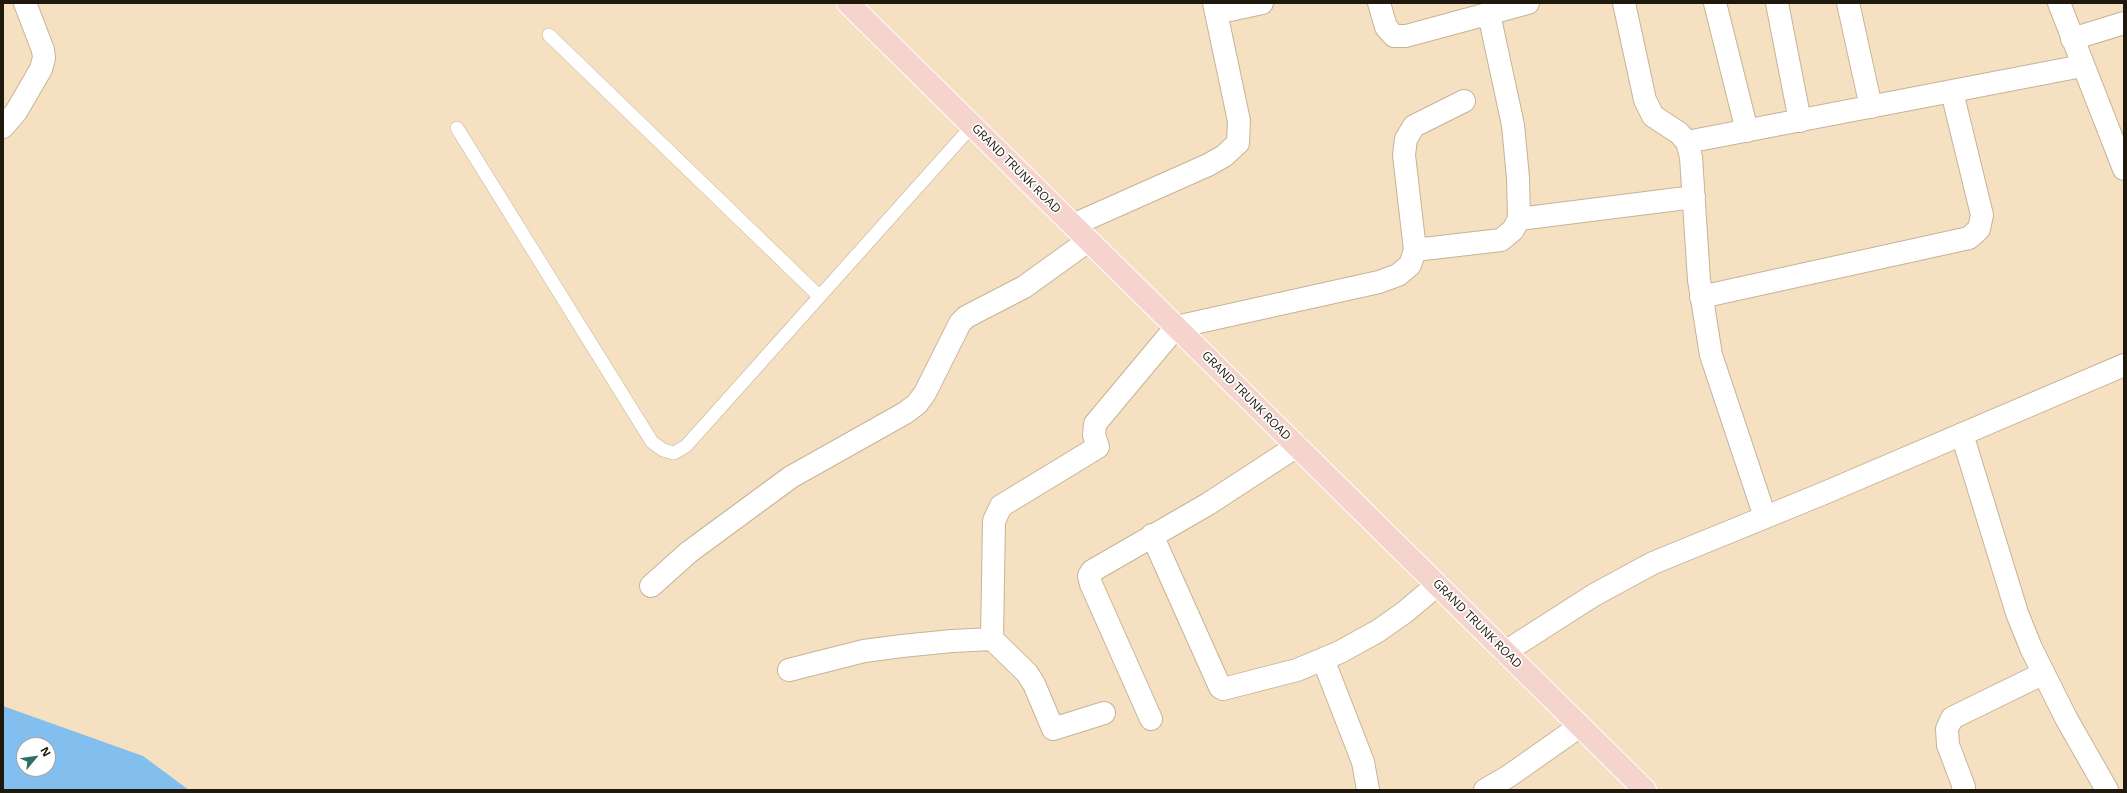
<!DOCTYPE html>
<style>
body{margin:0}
#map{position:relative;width:2127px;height:793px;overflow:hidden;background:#f5e0c1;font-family:"Open Sans",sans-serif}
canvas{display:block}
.frame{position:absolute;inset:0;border:4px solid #1f180d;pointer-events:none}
.north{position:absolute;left:16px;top:737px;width:40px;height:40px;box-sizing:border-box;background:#fff;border:1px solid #a5a39e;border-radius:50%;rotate:61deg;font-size:11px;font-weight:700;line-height:16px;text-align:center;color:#1f180d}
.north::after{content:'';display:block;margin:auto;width:14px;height:18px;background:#2c7063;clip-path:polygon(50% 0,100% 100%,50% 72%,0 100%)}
</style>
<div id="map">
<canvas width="2127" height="793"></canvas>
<div class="frame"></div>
<div class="north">N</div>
</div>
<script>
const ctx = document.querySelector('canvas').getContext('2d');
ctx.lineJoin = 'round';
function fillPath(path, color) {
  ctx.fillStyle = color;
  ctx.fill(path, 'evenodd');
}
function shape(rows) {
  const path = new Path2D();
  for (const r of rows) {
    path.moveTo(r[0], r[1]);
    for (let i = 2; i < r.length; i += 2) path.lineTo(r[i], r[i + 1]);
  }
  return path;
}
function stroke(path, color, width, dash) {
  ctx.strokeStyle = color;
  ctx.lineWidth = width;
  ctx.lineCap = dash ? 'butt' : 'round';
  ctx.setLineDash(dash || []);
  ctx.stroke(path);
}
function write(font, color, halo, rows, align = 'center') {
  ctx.font = font + ' "Open Sans",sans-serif';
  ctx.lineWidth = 3.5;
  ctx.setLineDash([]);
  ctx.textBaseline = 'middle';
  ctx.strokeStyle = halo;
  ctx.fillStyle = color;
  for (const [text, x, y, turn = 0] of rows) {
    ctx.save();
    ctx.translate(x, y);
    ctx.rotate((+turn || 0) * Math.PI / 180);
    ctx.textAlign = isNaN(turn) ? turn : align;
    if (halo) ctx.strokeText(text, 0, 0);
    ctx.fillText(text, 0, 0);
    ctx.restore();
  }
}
fillPath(shape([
 [3,706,143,756,189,790,3,790],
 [24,745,48,745,48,769,24,769]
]), '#82bfef');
const lane = shape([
 [549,35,819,296],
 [457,128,652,442,663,450,674,453,686,446,972,126]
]);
const street = shape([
 [1379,3,1386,27,1394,36,1406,36,1528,3],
 [1624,3,1645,100,1653,116,1679,133,1687,142,1691,157,1699,280,1711,355,1765,517],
 [1715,3,1747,131],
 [1777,3,1800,121],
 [1848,3,1871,107],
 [2059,3,2124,169],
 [1216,13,1262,3],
 [2072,39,2124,23],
 [3,127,16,112,41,69,44,58,43,50,25,3],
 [1687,142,2082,66],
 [1519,219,1694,197],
 [1073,225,1208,165,1224,156,1238,143,1239,121,1214,3],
 [1415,250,1501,240,1513,230,1519,219,1518,178,1513,125,1489,14],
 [1701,297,1969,238,1979,229,1982,215,1952,92],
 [1962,434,2017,613,2031,648,2066,718,2107,790],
 [1152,535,1220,687,1223,689,1297,670,1340,652,1378,631,1405,612,1437,585],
 [651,586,689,552,791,477,905,413,917,404,925,393,960,323,966,317,1024,287,1088,241],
 [992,639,1027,673,1034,684,1053,729,1104,713],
 [1505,652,1594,595,1653,563,1822,494,2124,365],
 [1323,659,1363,762,1368,790],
 [789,670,864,651,902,646,952,641,992,639,994,521,1001,506,1098,447,1094,435,1095,424,1176,327,1379,282,1398,275,1410,265,1415,250,1404,155,1406,139,1414,126,1464,101],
 [1151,719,1091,584,1089,576,1092,571,1208,504,1297,446],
 [1485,790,1509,776,1580,726],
 [1963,790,1964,787,1948,745,1947,729,1952,718,2042,674]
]);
const primary = shape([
 [848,3,1645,790]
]);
stroke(lane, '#c7b396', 14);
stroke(street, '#c7b396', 24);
stroke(primary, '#fff', 24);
stroke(lane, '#fff', 13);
stroke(street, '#fff', 22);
stroke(primary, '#f5d4cd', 22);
write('12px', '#1f180d', '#fff', [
 ["GRAND TRUNK ROAD",1016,169,45],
 ["GRAND TRUNK ROAD",1246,396,45],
 ["GRAND TRUNK ROAD",1477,624,45]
]);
</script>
